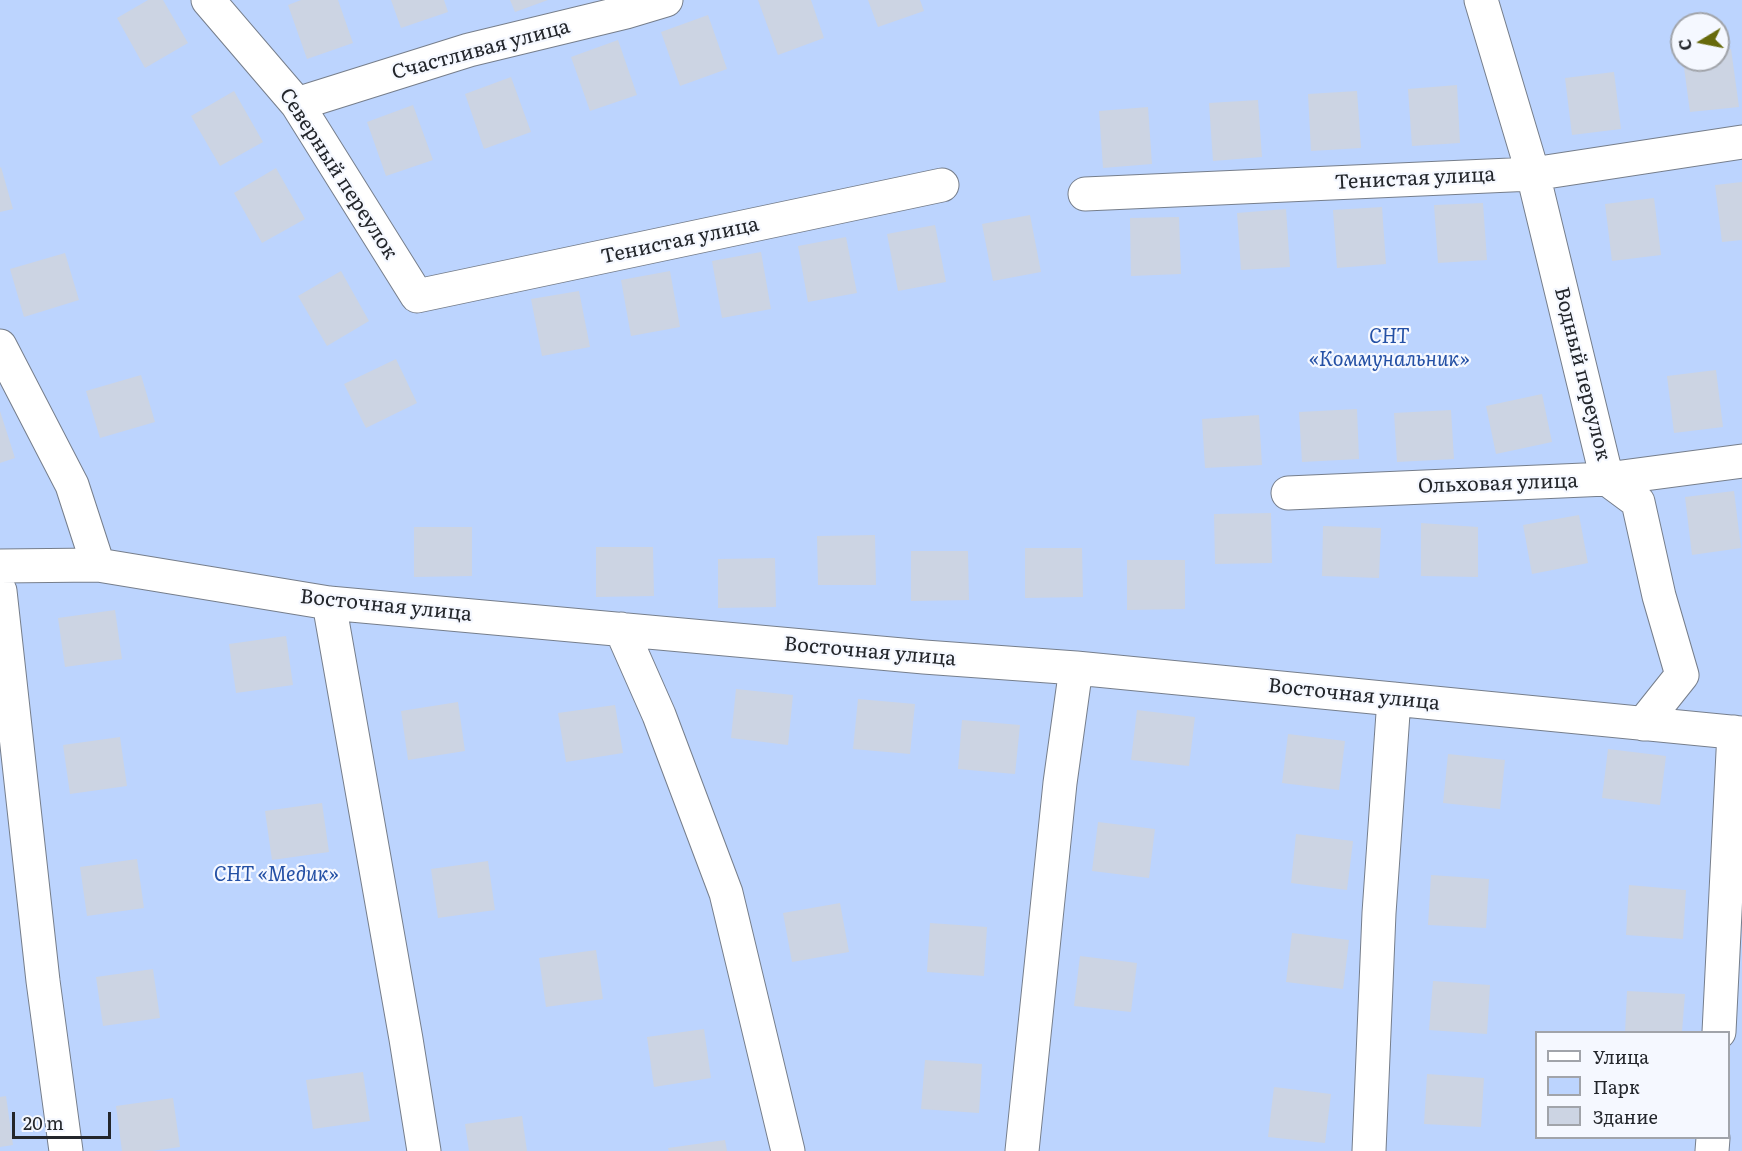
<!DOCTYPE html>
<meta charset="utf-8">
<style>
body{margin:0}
#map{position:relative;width:1742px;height:1151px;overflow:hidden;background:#f5f8ff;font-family:Literata,serif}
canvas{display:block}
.legend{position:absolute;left:1535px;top:1031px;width:195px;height:108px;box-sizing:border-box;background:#f5f8ff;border:2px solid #a1a4aa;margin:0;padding:8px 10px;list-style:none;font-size:18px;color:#23262b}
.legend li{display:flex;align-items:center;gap:12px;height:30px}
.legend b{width:30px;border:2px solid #a1a4aa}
.north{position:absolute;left:1670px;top:12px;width:60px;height:60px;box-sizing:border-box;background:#f5f8ff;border:2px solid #a1a4aa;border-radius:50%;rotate:260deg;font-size:16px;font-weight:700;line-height:24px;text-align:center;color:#23262b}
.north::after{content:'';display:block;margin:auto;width:21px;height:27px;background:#676a0b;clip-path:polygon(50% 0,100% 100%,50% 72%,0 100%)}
.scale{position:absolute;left:12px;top:1112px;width:99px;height:27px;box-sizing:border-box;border:3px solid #23262b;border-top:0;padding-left:8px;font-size:18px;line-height:21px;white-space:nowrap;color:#23262b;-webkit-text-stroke:4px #f5f8ff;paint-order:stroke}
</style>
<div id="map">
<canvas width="1742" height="1151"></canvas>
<ul class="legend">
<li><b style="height:8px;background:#fff"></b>Улица</li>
<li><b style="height:16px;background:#bcd4fe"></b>Парк</li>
<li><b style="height:16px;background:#ccd4e3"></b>Здание</li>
</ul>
<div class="north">С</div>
<div class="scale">20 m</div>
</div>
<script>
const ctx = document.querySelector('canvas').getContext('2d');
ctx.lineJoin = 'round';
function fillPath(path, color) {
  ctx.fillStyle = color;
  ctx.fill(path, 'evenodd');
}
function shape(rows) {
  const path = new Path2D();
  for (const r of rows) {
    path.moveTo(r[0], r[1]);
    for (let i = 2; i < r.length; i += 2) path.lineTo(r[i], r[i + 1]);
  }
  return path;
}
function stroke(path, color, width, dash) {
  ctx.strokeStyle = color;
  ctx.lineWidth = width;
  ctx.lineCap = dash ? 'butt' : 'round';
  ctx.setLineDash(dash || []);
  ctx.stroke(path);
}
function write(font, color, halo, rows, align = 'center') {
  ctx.font = font + ' Literata,serif';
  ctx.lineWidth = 4.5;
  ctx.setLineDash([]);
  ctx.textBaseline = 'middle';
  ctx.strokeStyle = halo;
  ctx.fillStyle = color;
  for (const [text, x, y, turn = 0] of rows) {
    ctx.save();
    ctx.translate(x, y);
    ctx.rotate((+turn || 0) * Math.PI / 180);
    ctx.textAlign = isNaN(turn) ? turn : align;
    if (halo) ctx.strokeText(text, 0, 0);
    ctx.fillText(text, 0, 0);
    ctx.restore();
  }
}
fillPath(shape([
 [0,0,1742,0,1742,1151,0,1151],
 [1682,24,1718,24,1718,60,1682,60],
 [1536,1032,1728,1032,1728,1138,1536,1138]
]), '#bcd4fe');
fillPath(shape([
 [148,0,163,0,188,43,145,68,117,18],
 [301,0,338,0,353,43,307,59,288,5],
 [391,0,444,0,448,12,401,28],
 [510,0,548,0,515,12],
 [758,0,811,0,824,38,778,55],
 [868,0,920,0,924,11,878,27],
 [708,15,727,69,680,86,661,32],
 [618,40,637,95,590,111,571,57],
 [1731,49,1739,107,1690,112,1683,60,1718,60,1718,51],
 [1614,72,1621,129,1572,135,1565,78],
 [511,77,531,132,484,149,465,94],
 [1457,85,1460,143,1412,146,1408,89],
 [234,91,263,142,220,166,191,116],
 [1357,91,1361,148,1311,151,1308,94],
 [1258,100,1262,157,1213,161,1209,103],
 [413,105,433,160,386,176,367,122],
 [1148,107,1152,164,1103,168,1099,111],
 [1,167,13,209,0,212,0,168],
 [276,168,305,219,262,243,234,193],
 [1742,182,1742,240,1722,242,1715,185],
 [1654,198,1661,255,1612,261,1605,204],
 [1483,203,1487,260,1438,263,1434,205],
 [1382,207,1386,264,1337,268,1333,210],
 [1286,209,1290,267,1241,270,1237,213],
 [1030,215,1041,272,993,281,982,224],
 [1179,217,1181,274,1131,276,1130,218],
 [935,225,946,282,898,291,887,234],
 [846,237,857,293,808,302,798,246],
 [761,252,771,309,722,318,712,261],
 [65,253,79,300,24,317,10,269],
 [341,271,369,321,327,346,298,296],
 [670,271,680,327,631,336,621,280],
 [579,291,590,347,542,356,531,299],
 [396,359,417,403,366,428,344,384],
 [1716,370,1723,427,1674,433,1667,376],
 [141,375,155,422,100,438,86,391],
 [1542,394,1552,442,1496,454,1486,406],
 [1357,409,1359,459,1302,462,1299,412],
 [1451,410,1454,459,1397,462,1394,413],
 [0,411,15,458,0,463],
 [1259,415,1262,465,1205,468,1202,419],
 [1734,491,1741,548,1692,555,1685,497],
 [1271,513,1272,563,1215,564,1214,514],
 [1579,515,1588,563,1532,574,1523,525],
 [1421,523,1478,527,1478,577,1421,576],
 [1323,526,1381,528,1379,578,1322,576],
 [414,527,472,527,472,576,414,577],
 [875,535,876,585,818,585,817,536],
 [596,547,653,547,654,596,596,597],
 [1025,548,1082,548,1083,597,1025,598],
 [911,551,968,551,969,600,911,601],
 [775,558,776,607,718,608,718,559],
 [1127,560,1185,560,1185,609,1127,610],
 [115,610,122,659,65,667,58,618],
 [286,636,293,685,236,693,229,644],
 [736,689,793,695,788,745,731,738],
 [858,699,915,704,910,754,853,749],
 [458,702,465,751,408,760,401,711],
 [615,705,623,753,566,762,558,713],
 [1137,710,1195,717,1189,766,1131,760],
 [962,720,1020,725,1015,774,958,769],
 [1288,734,1345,741,1339,790,1282,783],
 [120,737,127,786,70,794,63,745],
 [1608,749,1666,756,1660,805,1602,798],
 [1448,754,1505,760,1500,809,1443,803],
 [322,803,329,852,272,860,265,811],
 [1098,822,1155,829,1149,878,1092,871],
 [1296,834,1353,841,1347,890,1291,883],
 [137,859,144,908,87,916,80,867],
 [488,861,495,910,438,918,431,869],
 [1431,875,1489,879,1486,928,1428,925],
 [1629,885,1686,890,1683,939,1626,935],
 [840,903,849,952,792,962,783,913],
 [930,923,987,927,984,976,927,972],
 [1292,933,1349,940,1343,989,1286,982],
 [596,950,603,999,546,1007,539,958],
 [1080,956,1137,963,1131,1012,1074,1006],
 [153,969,160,1018,103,1026,96,977],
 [1433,981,1490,985,1487,1034,1429,1030],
 [1627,991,1685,994,1682,1032,1625,1032],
 [704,1029,711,1078,654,1087,647,1037],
 [925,1060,982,1064,979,1113,921,1109],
 [363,1072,370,1121,313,1129,306,1080],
 [1427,1074,1484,1078,1481,1127,1424,1124],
 [1274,1087,1331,1094,1325,1143,1268,1137],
 [6,1096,13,1145,0,1147,0,1097],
 [173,1098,180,1147,152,1151,122,1151,116,1106],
 [522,1116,527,1151,469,1151,465,1124],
 [725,1140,727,1151,669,1151,668,1148]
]), '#ccd4e3');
const minor = shape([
 [208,0,297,104,417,296,942,185],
 [1481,0,1533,174,1607,479,1638,502,1659,596,1682,675,1643,724],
 [297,104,469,50,626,12,666,0],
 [1085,194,1533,174,1742,142],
 [0,346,72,485,98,565],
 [1288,493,1607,479,1742,461],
 [0,566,98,565,329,603,924,657,1076,668,1742,733],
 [0,591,43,981,66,1151],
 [329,603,406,1039,424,1151],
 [621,629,659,715,726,893,788,1151],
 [1719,1032,1734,732],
 [1022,1151,1060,783,1076,668],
 [1369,1151,1379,913,1394,699],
 [1712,1151,1713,1138]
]);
stroke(minor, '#767e8b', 35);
stroke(minor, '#fff', 33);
write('20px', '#23262b', '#f5f8ff', [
 ["Счастливая улица",481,50,-15],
 ["Северный переулок",338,174,57],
 ["Тенистая улица",1415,179,-3],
 ["Тенистая улица",680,241,-12],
 ["Водный переулок",1582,374,76],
 ["Ольховая улица",1498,484,-2],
 ["Восточная улица",386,606,6],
 ["Восточная улица",870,652,5],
 ["Восточная улица",1354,695,6]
]);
write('italic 20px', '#2450a5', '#f5f8ff', [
 ["СНТ",1389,337],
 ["«Коммунальник»",1389,360],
 ["СНТ «Медик»",276,875]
]);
</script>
